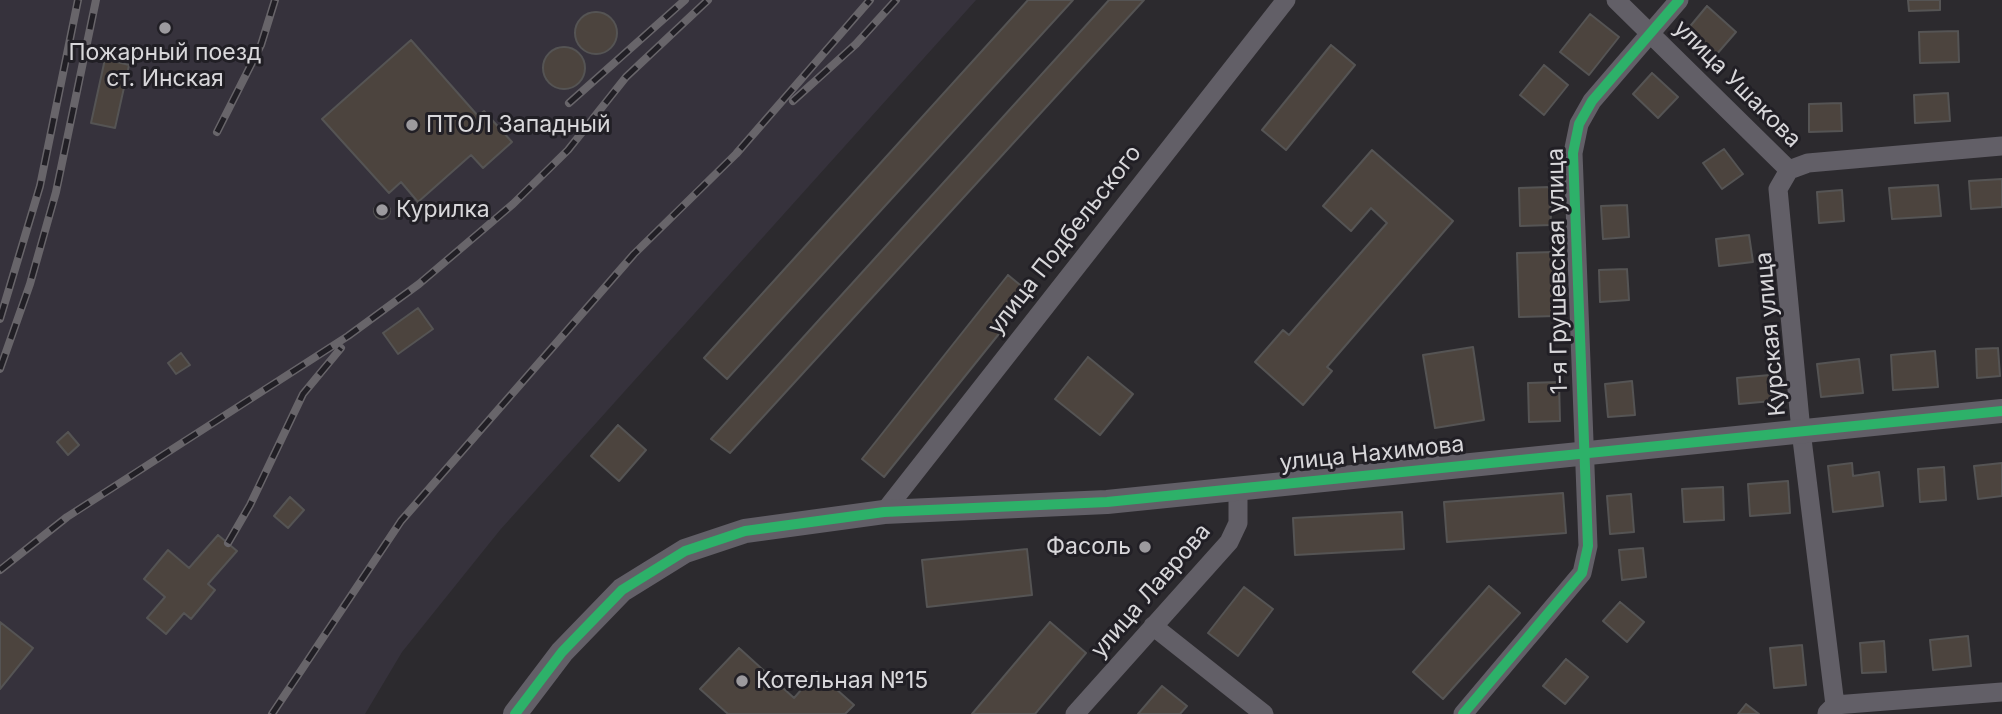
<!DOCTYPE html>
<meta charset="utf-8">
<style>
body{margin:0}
canvas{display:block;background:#2c2a2e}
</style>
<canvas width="2002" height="714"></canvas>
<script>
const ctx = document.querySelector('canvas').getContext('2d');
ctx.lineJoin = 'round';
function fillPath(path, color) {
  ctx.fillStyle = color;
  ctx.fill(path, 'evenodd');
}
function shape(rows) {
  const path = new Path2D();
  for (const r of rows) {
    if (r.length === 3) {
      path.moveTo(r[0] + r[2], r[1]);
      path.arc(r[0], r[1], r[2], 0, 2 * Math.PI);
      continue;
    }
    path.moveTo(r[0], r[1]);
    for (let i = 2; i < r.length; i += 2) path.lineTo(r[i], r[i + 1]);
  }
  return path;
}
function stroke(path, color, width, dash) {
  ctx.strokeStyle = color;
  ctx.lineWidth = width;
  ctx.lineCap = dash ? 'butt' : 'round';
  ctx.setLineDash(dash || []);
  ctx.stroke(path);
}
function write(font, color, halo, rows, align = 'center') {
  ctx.font = font + ' Inter,sans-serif';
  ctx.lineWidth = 6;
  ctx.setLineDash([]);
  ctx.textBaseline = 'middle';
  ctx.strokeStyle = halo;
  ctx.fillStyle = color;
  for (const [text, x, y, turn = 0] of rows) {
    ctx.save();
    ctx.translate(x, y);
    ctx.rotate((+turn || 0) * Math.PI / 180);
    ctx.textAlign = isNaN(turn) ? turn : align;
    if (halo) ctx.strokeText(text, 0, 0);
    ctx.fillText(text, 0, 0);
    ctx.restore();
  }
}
fillPath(shape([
 [0,0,976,0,500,530,402,652,365,714,0,714]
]), '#36323c');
const building = shape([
 [1028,0,1073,0,727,379,704,358,1028,0],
 [1109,0,1144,0,730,453,711,439,1109,0],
 [1908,0,1940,0,1940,10,1909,11,1908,0],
 [1707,6,1736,32,1716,55,1687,30,1707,6],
 [596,33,21],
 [1590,14,1619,37,1589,75,1560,52,1590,14],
 [1958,31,1959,62,1920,63,1919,32,1958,31],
 [411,40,478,116,484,111,512,142,483,168,471,155,418,202,401,182,389,193,322,119,411,40],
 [1331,45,1355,65,1286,150,1262,130,1331,45],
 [564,68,21],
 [105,59,129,65,115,128,91,123,105,59],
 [1544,65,1568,85,1544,115,1520,95,1544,65],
 [1652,73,1678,97,1658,118,1633,94,1652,73],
 [1948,93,1950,121,1915,123,1914,95,1948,93],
 [1841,103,1842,131,1809,132,1809,104,1841,103],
 [1724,149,1743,174,1722,189,1703,163,1724,149],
 [1372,150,1453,221,1327,367,1332,371,1303,405,1255,362,1283,330,1289,335,1387,223,1371,208,1351,231,1323,206,1372,150],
 [2002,179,2002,207,1971,209,1969,181,2002,179],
 [1938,185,1941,216,1892,219,1889,188,1938,185],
 [1550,187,1551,225,1520,226,1519,188,1550,187],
 [1842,190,1844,221,1819,223,1817,192,1842,190],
 [382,211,8],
 [1627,205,1629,237,1603,239,1601,206,1627,205],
 [1749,235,1753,262,1719,266,1716,239,1749,235],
 [1555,252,1556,316,1519,317,1517,253,1555,252],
 [1627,269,1629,300,1600,302,1599,270,1627,269],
 [1008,275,1031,294,884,477,862,459,1008,275],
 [418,308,433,329,398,354,383,333,418,308],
 [1473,347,1484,420,1435,428,1423,355,1473,347],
 [1998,348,2000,376,1977,378,1976,349,1998,348],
 [1935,351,1938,387,1893,390,1891,355,1935,351],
 [181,353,190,365,176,374,168,363,181,353],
 [1088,357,1133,394,1100,435,1055,399,1088,357],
 [1859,359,1863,393,1821,397,1817,364,1859,359],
 [1770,375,1772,401,1739,404,1737,378,1770,375],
 [1632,381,1635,415,1608,417,1605,384,1632,381],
 [1559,382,1560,421,1529,422,1528,383,1559,382],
 [618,425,646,450,619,481,591,456,618,425],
 [68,432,79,445,68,455,57,442,68,432],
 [1852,463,1853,476,1879,472,1883,506,1833,512,1828,466,1852,463],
 [2002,463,2002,496,1978,499,1974,466,2002,463],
 [1944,467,1946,500,1920,502,1918,469,1944,467],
 [1788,481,1790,513,1750,516,1748,484,1788,481],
 [1723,487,1724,520,1684,522,1682,489,1723,487],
 [1563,493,1566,533,1447,542,1444,502,1563,493],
 [1631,494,1634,532,1610,534,1607,496,1631,494],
 [290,497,304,510,288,528,274,516,290,497],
 [1402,512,1404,549,1295,555,1293,518,1402,512],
 [218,535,237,551,208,584,215,590,191,619,184,613,166,634,147,618,165,597,144,579,168,550,189,568,218,535],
 [1643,548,1646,577,1622,580,1619,550,1643,548],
 [1027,549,1032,595,927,607,922,560,1027,549],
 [1489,586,1520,613,1443,699,1413,672,1489,586],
 [1244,587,1273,609,1238,656,1208,633,1244,587],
 [1620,602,1644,622,1627,642,1603,621,1620,602],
 [0,622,33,648,0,689,0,622],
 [1050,622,1086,653,1035,714,972,714,1050,622],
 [1968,636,1971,666,1933,670,1930,640,1968,636],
 [1884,641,1886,672,1862,673,1860,643,1884,641],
 [1802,645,1806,685,1774,688,1770,648,1802,645],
 [739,648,794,698,817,672,854,705,845,714,728,714,700,689,739,648],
 [1566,659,1588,677,1565,704,1543,686,1566,659],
 [1162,686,1187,706,1180,714,1138,714,1162,686],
 [1746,704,1759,714,1738,714,1746,704]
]);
fillPath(building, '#4c443e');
stroke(building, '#555454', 2);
stroke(shape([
 [1616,0,1789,170,1808,163,2002,146],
 [1789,170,1778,189,1801,431,1835,705],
 [884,512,1286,0],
 [1153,626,1264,714],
 [1827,713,1835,705,2002,692],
 [1075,714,1229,542,1238,523,1238,489],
 [1463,714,1582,573,1588,546,1573,153,1579,124,1592,101,1679,0]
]), '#625f67', 19);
stroke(shape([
 [515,714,562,652,622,590,685,551,745,531,884,512,1107,502,2002,411]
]), '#625f67', 24);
const rail = shape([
 [793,101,856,44,896,0],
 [569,103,685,0],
 [217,132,261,45,275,0],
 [0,319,40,186,78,0],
 [0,369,30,284,56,192,96,0],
 [228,543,250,505,303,394,341,348],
 [0,570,67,517,348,336,419,284,513,204,568,150,626,77,708,0],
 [272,714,401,521,634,254,736,154,870,0]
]);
stroke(rail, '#68656a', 8);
stroke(rail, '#211f25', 5, [16]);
stroke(shape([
 [515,714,562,652,622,590,685,551,745,531,884,512,1107,502,2002,411],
 [1463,714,1582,573,1588,546,1573,153,1579,124,1592,101,1679,0]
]), '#2db169', 10);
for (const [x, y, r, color] of [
 [165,28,7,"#9c9a9e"],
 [412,125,7,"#9c9a9e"],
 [382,210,7,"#9c9a9e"],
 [1145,547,7,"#9c9a9e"],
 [742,681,7,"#9c9a9e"]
]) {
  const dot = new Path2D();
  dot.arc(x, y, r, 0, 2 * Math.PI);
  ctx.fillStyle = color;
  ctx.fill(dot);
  stroke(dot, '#211f25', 2.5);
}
write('23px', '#d8d7da', '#211f25', [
 ["Пожарный поезд",165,53,"center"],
 ["ст. Инская",165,79,"center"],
 ["ПТОЛ Западный",426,125],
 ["Курилка",396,210],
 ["Фасоль",1131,547,"right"],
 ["Котельная №15",756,681]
], 'left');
write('23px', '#d8d7da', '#211f25', [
 ["улица Ушакова",1737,84,45],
 ["улица Подбельского",1065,240,-52],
 ["1-я Грушевская улица",1558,271,-91],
 ["Курская улица",1771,334,-95],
 ["улица Нахимова",1372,454,-6],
 ["улица Лаврова",1151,591,-49]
]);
</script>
